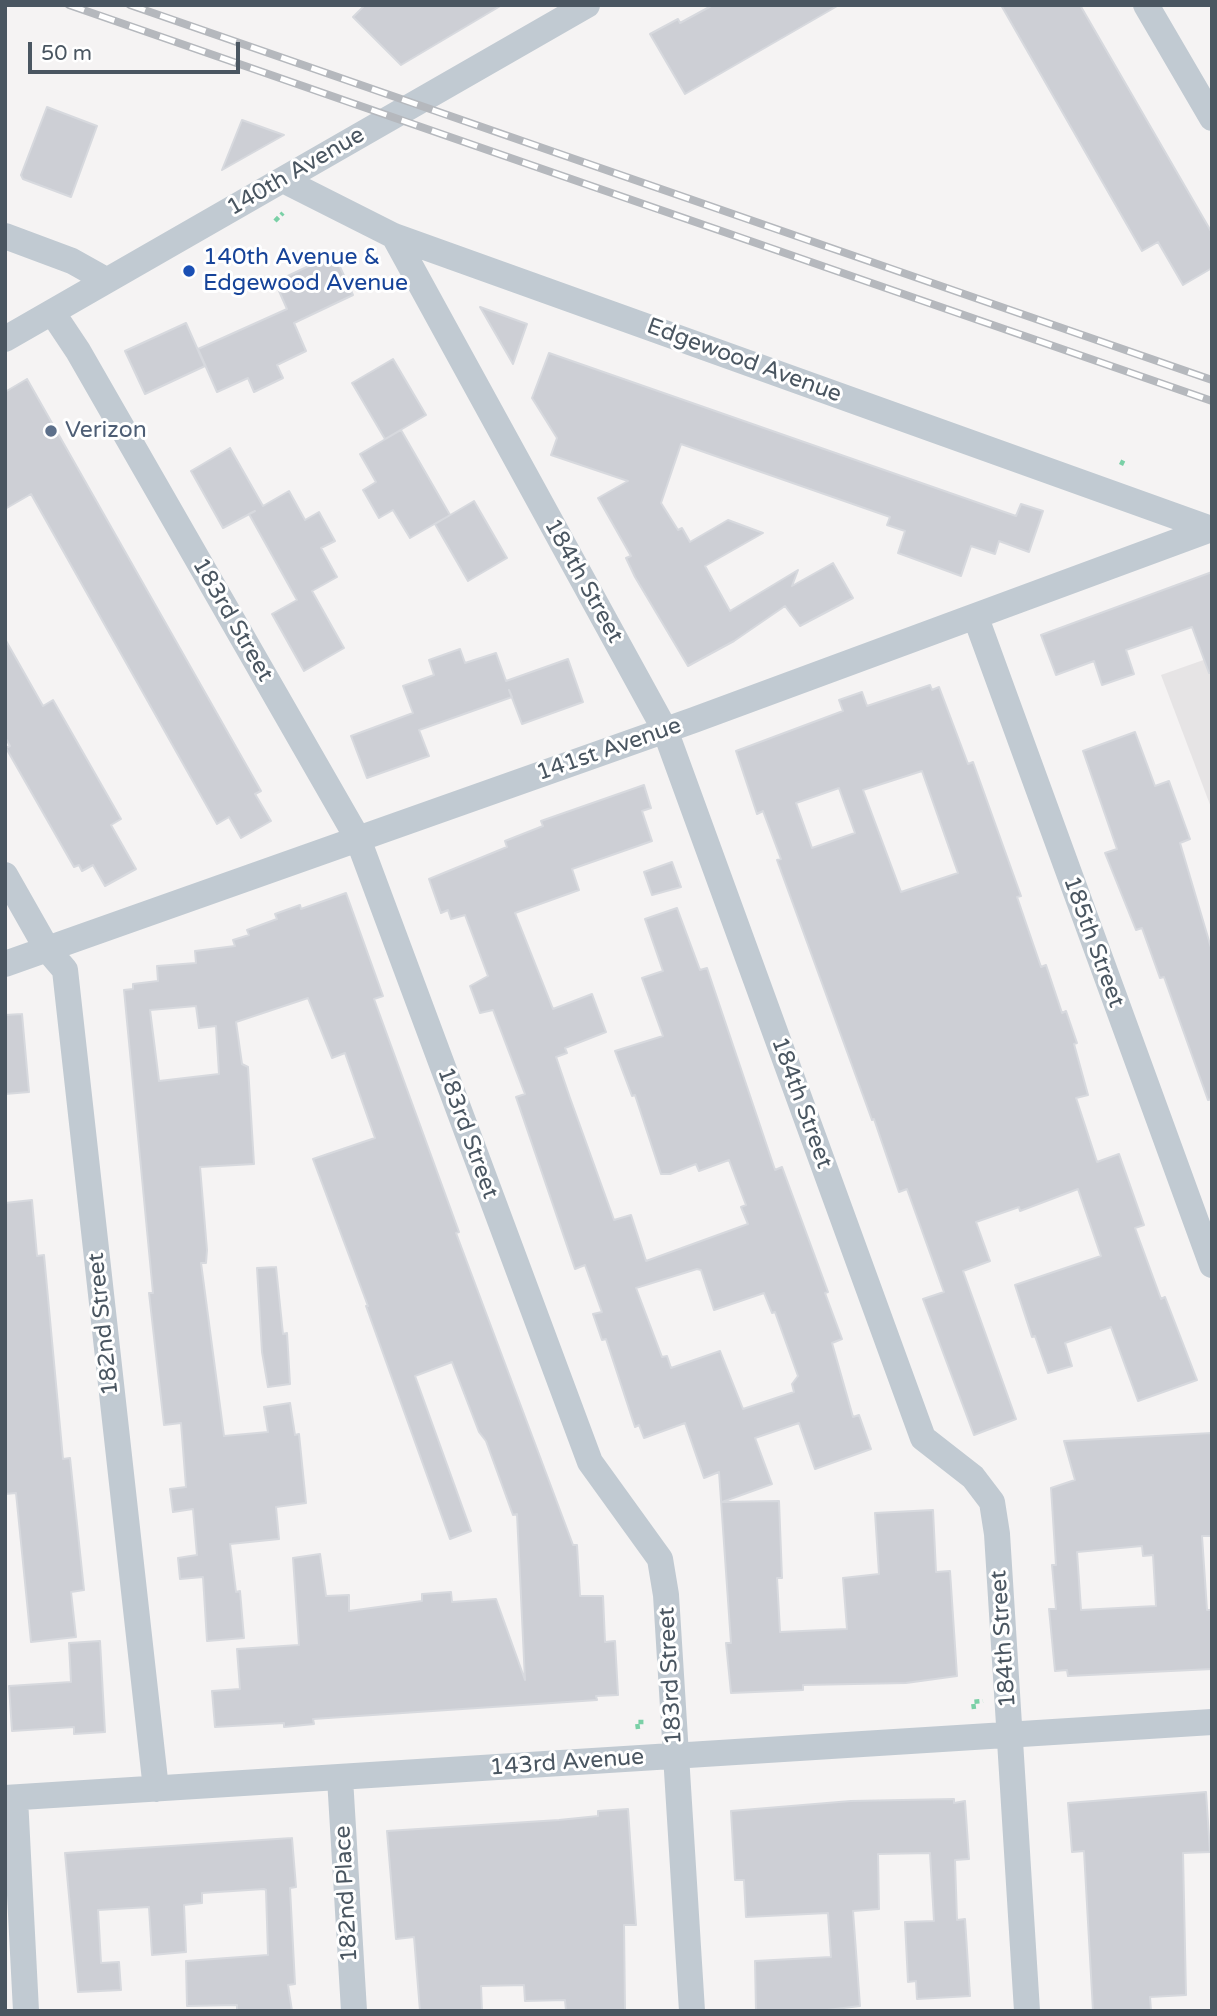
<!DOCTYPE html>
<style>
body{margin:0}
#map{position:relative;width:1217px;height:2016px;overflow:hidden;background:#f5f3f3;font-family:"Varela Round",sans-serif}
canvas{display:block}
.frame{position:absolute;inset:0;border:7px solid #4a5661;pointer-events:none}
.scale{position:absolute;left:28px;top:42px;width:212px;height:32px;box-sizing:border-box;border:4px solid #4a5661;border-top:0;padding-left:9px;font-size:21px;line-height:24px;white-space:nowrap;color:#4a5661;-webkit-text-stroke:5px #fff;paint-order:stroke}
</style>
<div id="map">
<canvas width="1217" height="2016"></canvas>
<div class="frame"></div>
<div class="scale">50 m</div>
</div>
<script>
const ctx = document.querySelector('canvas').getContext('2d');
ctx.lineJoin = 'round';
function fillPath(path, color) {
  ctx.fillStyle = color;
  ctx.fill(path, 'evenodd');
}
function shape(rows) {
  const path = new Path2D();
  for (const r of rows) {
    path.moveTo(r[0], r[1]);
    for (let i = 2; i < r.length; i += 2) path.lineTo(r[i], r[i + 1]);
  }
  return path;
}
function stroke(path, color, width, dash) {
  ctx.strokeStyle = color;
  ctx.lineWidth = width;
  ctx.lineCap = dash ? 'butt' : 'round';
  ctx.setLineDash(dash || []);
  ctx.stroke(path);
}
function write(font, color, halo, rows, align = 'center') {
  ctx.font = font + ' "Varela Round",sans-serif';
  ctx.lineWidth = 6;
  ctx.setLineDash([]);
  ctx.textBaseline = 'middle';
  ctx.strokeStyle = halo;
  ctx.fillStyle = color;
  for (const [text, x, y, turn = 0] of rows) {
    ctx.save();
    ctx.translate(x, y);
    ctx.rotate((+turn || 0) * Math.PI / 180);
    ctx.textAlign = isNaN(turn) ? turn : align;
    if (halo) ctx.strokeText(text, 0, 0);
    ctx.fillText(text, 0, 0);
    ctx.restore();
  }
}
fillPath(shape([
 [1212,657,1212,810,1161,675]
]), '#e6e4e5');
const building = shape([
 [365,5,502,5,401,65,353,17,365,5],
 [713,5,839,5,685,94,650,34,678,19,680,23,713,5],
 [1001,5,1080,5,1212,233,1212,268,1183,285,1158,242,1142,251,1001,5],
 [47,107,97,126,71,197,23,179,21,175,47,107],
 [242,120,284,135,222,170,242,120],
 [334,254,353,295,294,323,306,351,277,365,283,378,254,392,248,378,217,392,198,349,287,309,275,282,334,254],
 [480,307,527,324,513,364,480,307],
 [186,323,205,366,145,394,125,351,186,323],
 [549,353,1016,516,1021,504,1043,511,1029,552,999,541,995,554,971,546,961,576,898,553,905,531,887,525,890,517,681,444,661,503,678,530,682,528,690,542,728,520,763,533,705,566,730,611,798,570,792,586,833,563,853,598,800,626,785,606,734,641,688,666,635,577,626,558,631,556,598,498,628,481,551,455,557,438,532,398,549,353],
 [393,359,426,415,385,439,352,383,393,359],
 [27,379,261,791,255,794,271,821,241,838,229,817,217,824,31,494,5,509,5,392,27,379],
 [401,430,450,515,410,538,393,510,379,518,363,490,376,482,360,454,401,430],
 [230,448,263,506,289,491,305,520,319,512,335,541,321,548,337,577,312,591,344,648,304,671,272,614,297,600,249,514,255,511,223,528,191,471,230,448],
 [474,501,507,558,468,581,435,524,474,501],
 [1212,572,1212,673,1209,673,1192,627,1126,650,1134,674,1102,685,1094,661,1056,675,1041,635,1212,572],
 [5,639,43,706,53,700,121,819,111,825,136,869,105,886,93,865,82,871,79,865,74,867,6,748,10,746,5,737,5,639],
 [460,649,465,663,496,653,506,681,568,659,583,702,522,724,509,690,512,697,419,730,429,756,367,778,351,736,413,713,403,686,434,675,429,660,460,649],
 [930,685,932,690,939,687,968,764,973,762,1021,896,1017,897,1041,967,1046,965,1062,1013,1066,1011,1077,1043,1074,1044,1088,1095,1076,1098,1097,1162,1119,1154,1144,1225,1135,1228,1161,1299,1165,1297,1197,1380,1138,1401,1111,1327,1065,1343,1072,1366,1048,1373,1035,1336,1032,1337,1015,1285,1101,1256,1078,1189,1020,1211,1019,1207,976,1222,990,1261,963,1271,1016,1419,974,1435,923,1299,944,1292,907,1189,899,1192,874,1119,872,1120,777,860,781,859,763,811,757,814,736,751,843,711,839,700,862,692,867,706,930,685],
 [922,771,958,873,901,892,863,790,922,771],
 [839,788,855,833,812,848,796,803,839,788],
 [1135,732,1155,786,1169,781,1190,839,1180,843,1212,951,1212,1099,1208,1100,1164,977,1160,978,1142,928,1136,930,1105,853,1117,849,1083,751,1135,732],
 [644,785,651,808,642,811,652,841,572,869,579,890,515,913,553,1009,592,994,606,1032,565,1048,567,1053,556,1057,570,1098,614,1220,631,1215,646,1261,748,1224,741,1207,746,1205,729,1160,699,1171,696,1164,670,1174,661,1174,635,1095,632,1096,615,1051,663,1036,642,978,663,971,645,919,677,908,700,970,707,968,775,1170,782,1167,828,1292,825,1293,842,1339,832,1343,853,1417,859,1415,871,1449,815,1469,799,1423,755,1438,772,1484,722,1502,779,1501,782,1578,777,1578,780,1632,847,1629,843,1578,879,1574,875,1513,933,1510,936,1572,950,1571,957,1676,906,1683,803,1685,803,1690,731,1693,726,1643,731,1643,719,1472,704,1478,685,1423,644,1438,639,1425,635,1427,606,1339,602,1340,593,1314,602,1312,585,1265,575,1269,516,1097,525,1094,493,1010,480,1013,470,986,488,976,465,915,451,919,448,910,441,913,429,879,507,847,505,841,543,826,541,821,644,785],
 [697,1269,701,1270,714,1310,764,1293,772,1313,775,1312,798,1376,792,1384,794,1392,743,1409,720,1351,671,1368,667,1356,662,1357,636,1288,697,1269],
 [672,862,681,887,652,895,644,872,672,862],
 [346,893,383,996,374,999,459,1232,456,1233,573,1545,577,1545,580,1596,603,1596,605,1642,615,1641,618,1695,596,1696,597,1700,313,1719,314,1724,284,1727,284,1723,215,1727,212,1691,240,1689,237,1649,299,1645,293,1558,320,1554,326,1596,349,1595,349,1611,422,1601,422,1594,451,1592,452,1602,496,1599,525,1680,517,1514,513,1515,486,1441,479,1432,452,1362,415,1376,471,1531,450,1539,366,1306,368,1306,313,1159,375,1138,345,1053,332,1058,308,998,236,1022,242,1064,248,1067,254,1164,200,1167,207,1250,206,1263,201,1263,224,1436,268,1432,264,1407,290,1403,295,1435,299,1434,306,1503,276,1507,279,1539,230,1544,236,1592,240,1591,244,1638,207,1641,203,1577,180,1579,178,1558,197,1555,193,1509,173,1512,170,1489,186,1487,181,1423,164,1425,149,1293,153,1293,124,990,133,989,133,984,158,981,157,966,196,963,195,951,235,946,233,940,249,935,247,930,277,919,275,914,300,905,301,909,346,893],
 [196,1006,199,1028,216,1026,219,1074,159,1081,150,1010,196,1006],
 [22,1014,29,1092,5,1094,5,1015,22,1014],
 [32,1200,37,1256,44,1255,63,1459,70,1458,84,1590,71,1592,76,1637,31,1642,16,1493,5,1494,5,1203,32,1200],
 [276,1267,283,1334,287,1333,290,1384,268,1387,262,1352,257,1268,276,1267],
 [1212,1433,1212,1536,1202,1536,1207,1610,1212,1610,1212,1669,1068,1676,1067,1670,1055,1671,1049,1609,1056,1609,1052,1565,1056,1565,1051,1488,1075,1480,1064,1441,1212,1433],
 [1142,1546,1143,1556,1153,1555,1156,1606,1081,1610,1077,1552,1142,1546],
 [100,1641,105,1732,74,1734,74,1727,12,1731,9,1686,71,1682,69,1643,100,1641],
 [1206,1792,1210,1852,1183,1853,1186,1995,1150,1997,1151,2011,1093,2011,1084,1851,1072,1852,1068,1803,1206,1792],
 [954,1799,954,1803,965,1801,969,1859,955,1860,957,1920,965,1919,970,1996,917,1999,916,1981,908,1982,905,1922,934,1921,930,1853,878,1854,879,1909,853,1911,860,2006,819,2011,756,2011,755,1961,831,1957,828,1913,746,1917,744,1880,735,1880,731,1811,851,1801,954,1799],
 [628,1809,636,1925,624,1925,625,2011,566,2011,565,2000,525,2001,524,1985,481,1986,482,2011,420,2011,414,1937,396,1939,387,1831,559,1820,598,1816,598,1811,628,1809],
 [292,1838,296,1887,290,1888,295,1984,288,1985,292,2011,237,2011,237,2005,187,2006,186,1961,268,1955,266,1890,264,1889,202,1893,202,1903,184,1905,186,1952,152,1955,149,1907,98,1910,101,1963,119,1962,121,1990,78,1992,65,1853,292,1838]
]);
fillPath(building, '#cdcfd5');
stroke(building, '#d7d9de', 2);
stroke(shape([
 [275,221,283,213],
 [1121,465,1124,459],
 [974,1709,973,1702,983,1701],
 [638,1729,637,1722,644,1722]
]), '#7ad0a6', 4.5, [5, 3.5]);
stroke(shape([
 [1146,5,1212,118],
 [283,180,394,236,1211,529],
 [5,236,72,261,106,280],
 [394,236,665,730,923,1438,973,1477,992,1502,997,1534,1027,2011],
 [52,312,78,351,358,839,590,1462,660,1559,666,1595,692,2011],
 [5,339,587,5],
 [976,618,1212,1265],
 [5,875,47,949,65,970,156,1789],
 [5,964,694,720,1211,529],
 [340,1778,354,2011],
 [5,1798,1212,1722],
 [15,1798,26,2011]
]), '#c1cad2', 26);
const rail = shape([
 [69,5,1212,401],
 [130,5,1212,380]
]);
stroke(rail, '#b5b8bd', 8);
stroke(rail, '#fff', 5, [16]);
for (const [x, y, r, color] of [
 [189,271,7,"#1a4fb4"],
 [51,431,7,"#5c6f8a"]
]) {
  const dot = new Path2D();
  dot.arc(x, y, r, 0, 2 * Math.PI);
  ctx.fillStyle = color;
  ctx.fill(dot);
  stroke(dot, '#fff', 2.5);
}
write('23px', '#4a5661', '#fff', [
 ["140th Avenue",296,172,-30],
 ["Edgewood Avenue",744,361,20],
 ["184th Street",583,581,61],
 ["183rd Street",232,620,60],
 ["141st Avenue",609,750,-19],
 ["185th Street",1093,942,70],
 ["184th Street",801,1103,70],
 ["183rd Street",467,1133,70],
 ["182nd Street",104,1324,-96],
 ["184th Street",1004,1639,-94],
 ["183rd Street",671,1676,-93],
 ["143rd Avenue",567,1763,-4],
 ["182nd Place",347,1894,-93]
]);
write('23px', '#164399', '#fff', [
 ["140th Avenue &",203,258],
 ["Edgewood Avenue",203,284]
], 'left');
write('23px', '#4e5e75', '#fff', [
 ["Verizon",65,431]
], 'left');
</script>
